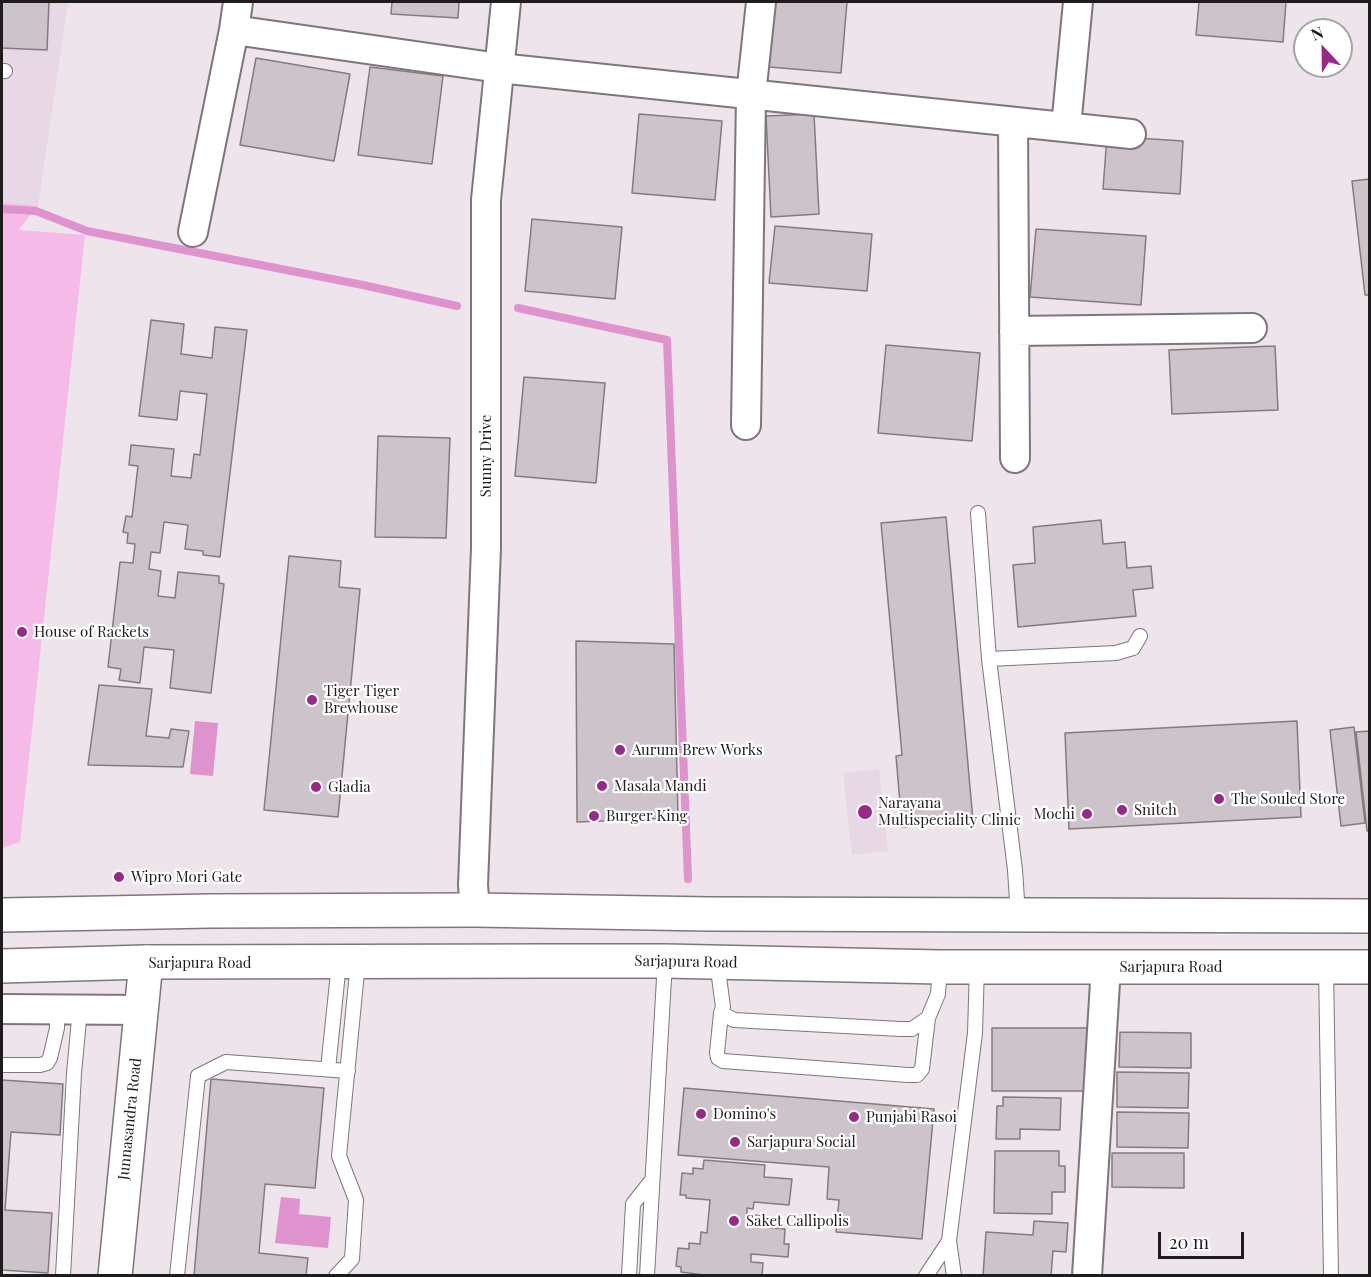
<!DOCTYPE html>
<style>
body{margin:0}
#map{position:relative;width:1371px;height:1277px;overflow:hidden;background:#eee4eb;font-family:"Playfair Display",serif}
canvas{display:block}
.frame{position:absolute;inset:0;border:3px solid #1f1c1e;pointer-events:none}
.north{position:absolute;left:1293px;top:18px;width:60px;height:60px;box-sizing:border-box;background:#fff;border:2px solid #a5a4a5;border-radius:50%;rotate:338deg;font-size:16px;font-weight:700;line-height:24px;text-align:center;color:#1f1c1e}
.north::after{content:'';display:block;margin:auto;width:21px;height:27px;background:#982988;clip-path:polygon(50% 0,100% 100%,50% 72%,0 100%)}
.scale{position:absolute;left:1158px;top:1232px;width:86px;height:27px;box-sizing:border-box;border:3px solid #1f1c1e;border-top:0;padding-left:8px;font-size:18px;line-height:21px;white-space:nowrap;color:#1f1c1e;-webkit-text-stroke:4px #fff;paint-order:stroke}
</style>
<div id="map">
<canvas width="1371" height="1277"></canvas>
<div class="frame"></div>
<div class="north">N</div>
<div class="scale">20 m</div>
</div>
<script>
const ctx = document.querySelector('canvas').getContext('2d');
ctx.lineJoin = 'round';
function fillPath(path, color) {
  ctx.fillStyle = color;
  ctx.fill(path, 'evenodd');
}
function shape(rows) {
  const path = new Path2D();
  for (const r of rows) {
    path.moveTo(r[0], r[1]);
    for (let i = 2; i < r.length; i += 2) path.lineTo(r[i], r[i + 1]);
  }
  return path;
}
function stroke(path, color, width, dash) {
  ctx.strokeStyle = color;
  ctx.lineWidth = width;
  ctx.lineCap = dash ? 'butt' : 'round';
  ctx.setLineDash(dash || []);
  ctx.stroke(path);
}
function write(font, color, halo, rows, align = 'center') {
  ctx.font = font + ' "Playfair Display",serif';
  ctx.lineWidth = 4.5;
  ctx.setLineDash([]);
  ctx.textBaseline = 'middle';
  ctx.strokeStyle = halo;
  ctx.fillStyle = color;
  for (const [text, x, y, turn = 0] of rows) {
    ctx.save();
    ctx.translate(x, y);
    ctx.rotate((+turn || 0) * Math.PI / 180);
    ctx.textAlign = isNaN(turn) ? turn : align;
    if (halo) ctx.strokeText(text, 0, 0);
    ctx.fillText(text, 0, 0);
    ctx.restore();
  }
}
fillPath(shape([
 [2,2,68,2,38,206,2,203],
 [879,769,888,851,852,855,843,773],
 [1368,1053,1369,1053,1369,1276,1368,1275]
]), '#e8d7e4');
fillPath(shape([
 [2,203,38,206,18,230,85,235,20,842,2,848]
]), '#f6bae8');
fillPath(shape([
 [195,721,218,723,213,776,190,774],
 [281,1197,300,1199,299,1214,331,1217,328,1248,275,1243]
]), '#de92ce');
stroke(shape([
 [2,209,36,211,87,231,363,285,457,306],
 [518,308,667,340,688,879]
]), '#de92ce', 8);
const building = shape([
 [2,2,49,2,47,50,2,48,2,2],
 [392,2,459,2,458,18,391,14,392,2],
 [775,2,847,2,841,73,769,67,775,2],
 [1199,2,1286,2,1283,42,1196,35,1199,2],
 [256,58,350,74,334,161,240,145,256,58],
 [370,67,443,76,432,164,358,155,370,67],
 [639,114,722,121,715,200,632,193,639,114],
 [814,114,819,214,771,217,766,116,814,114],
 [1107,136,1183,141,1180,194,1103,189,1107,136],
 [1370,179,1370,295,1365,295,1352,181,1370,179],
 [532,219,622,227,615,299,525,291,532,219],
 [775,226,872,234,867,291,769,283,775,226],
 [1036,229,1146,236,1141,305,1030,297,1036,229],
 [151,320,184,324,181,354,212,358,215,327,247,330,220,557,203,555,203,551,185,549,188,525,164,522,160,553,151,552,149,569,161,571,158,596,175,598,178,572,219,576,219,583,224,584,211,693,170,688,174,650,144,647,140,683,119,680,121,669,108,667,120,562,133,563,135,544,127,543,128,533,123,532,126,516,132,517,138,466,129,465,131,445,174,449,171,476,191,478,194,454,200,455,207,394,180,391,177,420,139,416,151,320],
 [886,345,980,353,972,441,878,433,886,345],
 [1275,346,1278,410,1172,414,1169,350,1275,346],
 [524,377,605,383,596,483,515,476,524,377],
 [378,436,450,438,446,538,375,537,378,436],
 [946,517,973,821,902,827,896,756,902,755,881,523,946,517],
 [1101,520,1103,544,1125,542,1127,568,1151,566,1153,588,1133,590,1136,616,1018,627,1013,565,1035,563,1033,527,1101,520],
 [289,556,341,561,339,587,360,589,338,817,264,810,289,556],
 [576,641,674,644,678,818,577,822,576,641],
 [99,685,152,689,146,736,169,738,171,729,189,731,183,767,88,765,99,685],
 [1297,721,1301,817,1069,829,1065,733,1297,721],
 [1354,727,1365,823,1341,826,1330,730,1354,727],
 [1370,731,1370,831,1367,831,1356,732,1370,731],
 [992,1028,1087,1028,1087,1091,992,1091,992,1028],
 [1120,1032,1191,1033,1191,1068,1119,1067,1120,1032],
 [1117,1072,1189,1073,1188,1108,1117,1107,1117,1072],
 [211,1079,324,1088,315,1188,265,1184,259,1253,308,1258,306,1276,194,1276,211,1079],
 [2,1080,63,1084,60,1135,11,1132,5,1210,52,1213,48,1273,2,1270,2,1080],
 [684,1088,934,1109,922,1239,836,1232,839,1200,827,1199,829,1167,678,1155,684,1088],
 [1003,1097,1061,1098,1060,1130,1020,1129,1020,1139,996,1139,997,1106,1003,1106,1003,1097],
 [1117,1112,1189,1113,1188,1148,1117,1147,1117,1112],
 [995,1151,1059,1151,1059,1166,1065,1166,1065,1192,1052,1192,1052,1214,994,1213,995,1151],
 [1112,1153,1184,1153,1184,1188,1112,1187,1112,1153],
 [704,1160,765,1165,764,1177,792,1179,789,1205,754,1202,753,1209,747,1208,747,1214,761,1216,760,1227,785,1229,784,1244,789,1244,788,1257,751,1254,751,1262,763,1263,762,1276,712,1276,681,1272,681,1267,676,1266,678,1248,689,1249,689,1243,700,1244,701,1232,707,1233,710,1200,686,1198,686,1195,680,1195,682,1173,693,1174,693,1168,703,1169,704,1160],
 [1034,1221,1068,1223,1066,1252,1053,1251,1051,1276,983,1276,986,1232,1033,1235,1034,1221]
]);
fillPath(building, '#cdc3ca');
stroke(building, '#847b81', 1.5);
const service = shape([
 [2,71,5,71],
 [978,513,989,659,1015,870,1018,915],
 [989,659,1116,653,1133,648,1140,636],
 [717,962,723,1007,721,1013,734,1020,900,1029,912,1029,928,1018,938,994,940,967],
 [1326,967,1331,1276],
 [721,1013,717,1053,718,1058,723,1061,908,1075,917,1075,922,1069,928,1018],
 [2,1065,40,1065,47,1063,50,1058,57,1028,57,1009],
 [328,1069,339,963],
 [949,1241,954,1276],
 [63,1276,74,1073,80,1009],
 [177,1276,198,1076,226,1062,348,1071],
 [336,1276,352,1259,356,1200,339,1156,358,962],
 [629,1276,633,1204,652,1180],
 [647,1276,665,961],
 [926,1276,949,1241,975,1033,977,966]
]);
const minor = shape([
 [234,30,499,68,1131,134],
 [1013,122,1015,458],
 [1066,127,1078,2],
 [193,232,234,30,238,2],
 [1014,331,1252,328],
 [746,425,751,95,761,2],
 [475,910,473,885,486,548,486,200,506,2],
 [2,1009,141,1010],
 [1087,1276,1106,966]
]);
const tertiary = shape([
 [115,1276,146,962]
]);
const primary = shape([
 [2,915,211,911,475,910,709,914,1370,916],
 [2,966,146,962,550,961,665,961,940,967,1370,967]
]);
stroke(service, '#7e767c', 16);
stroke(minor, '#7e767c', 32);
stroke(tertiary, '#7e767c', 36);
stroke(primary, '#7e767c', 36);
stroke(service, '#fff', 14);
stroke(minor, '#fff', 28);
stroke(tertiary, '#fff', 33);
stroke(primary, '#fff', 33);
for (const [x, y, r, color] of [
 [22,632,6,"#982988"],
 [312,700,6,"#982988"],
 [620,750,6,"#982988"],
 [602,786,6,"#982988"],
 [316,787,6,"#982988"],
 [1219,799,6,"#982988"],
 [1122,810,6,"#982988"],
 [865,812,8,"#982988"],
 [1087,814,6,"#982988"],
 [594,816,6,"#982988"],
 [119,877,6,"#982988"],
 [701,1114,6,"#982988"],
 [854,1117,6,"#982988"],
 [735,1142,6,"#982988"],
 [734,1221,6,"#982988"]
]) {
  const dot = new Path2D();
  dot.arc(x, y, r, 0, 2 * Math.PI);
  ctx.fillStyle = color;
  ctx.fill(dot);
  stroke(dot, '#fff', 2);
}
write('15px', '#1f1c1e', '#fff', [
 ["Sunny Drive",486,456,-90],
 ["Sarjapura Road",686,962,1],
 ["Sarjapura Road",200,963],
 ["Sarjapura Road",1171,967],
 ["Junnasandra Road",130,1119,-84]
]);
write('15px', '#1f1c1e', '#fff', [
 ["House of Rackets",34,632],
 ["Tiger Tiger",324,691],
 ["Brewhouse",324,708],
 ["Aurum Brew Works",632,750],
 ["Masala Mandi",614,786],
 ["Gladia",328,787],
 ["The Souled Store",1231,799],
 ["Narayana",878,803],
 ["Multispeciality Clinic",878,820],
 ["Snitch",1134,810],
 ["Mochi",1075,814,"right"],
 ["Burger King",606,816],
 ["Wipro Mori Gate",131,877],
 ["Domino's",713,1114],
 ["Punjabi Rasoi",866,1117],
 ["Sarjapura Social",747,1142],
 ["Saket Callipolis",746,1221]
], 'left');
</script>
